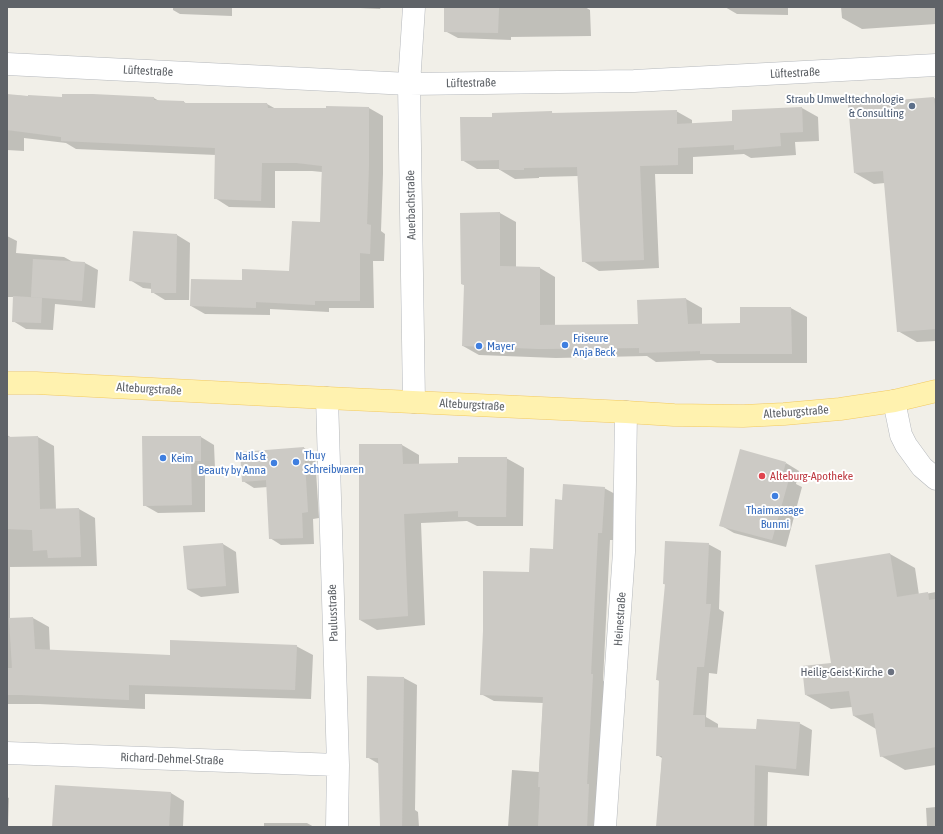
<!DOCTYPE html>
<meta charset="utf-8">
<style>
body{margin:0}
#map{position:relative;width:943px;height:834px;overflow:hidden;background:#f1efe8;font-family:"Asap Condensed",sans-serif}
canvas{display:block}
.frame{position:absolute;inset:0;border:8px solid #5f6368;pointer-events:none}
</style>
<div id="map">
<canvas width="943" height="834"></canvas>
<div class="frame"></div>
</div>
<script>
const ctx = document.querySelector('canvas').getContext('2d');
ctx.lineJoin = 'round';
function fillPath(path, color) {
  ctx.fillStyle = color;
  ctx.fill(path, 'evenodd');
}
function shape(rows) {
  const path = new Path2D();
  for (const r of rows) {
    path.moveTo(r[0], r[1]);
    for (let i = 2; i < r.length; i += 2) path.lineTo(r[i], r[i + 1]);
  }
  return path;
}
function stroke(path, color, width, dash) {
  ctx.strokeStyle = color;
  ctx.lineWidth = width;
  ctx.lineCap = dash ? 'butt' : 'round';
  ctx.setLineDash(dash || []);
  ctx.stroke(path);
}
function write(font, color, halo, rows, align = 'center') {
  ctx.font = font + ' "Asap Condensed",sans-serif';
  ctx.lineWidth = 4;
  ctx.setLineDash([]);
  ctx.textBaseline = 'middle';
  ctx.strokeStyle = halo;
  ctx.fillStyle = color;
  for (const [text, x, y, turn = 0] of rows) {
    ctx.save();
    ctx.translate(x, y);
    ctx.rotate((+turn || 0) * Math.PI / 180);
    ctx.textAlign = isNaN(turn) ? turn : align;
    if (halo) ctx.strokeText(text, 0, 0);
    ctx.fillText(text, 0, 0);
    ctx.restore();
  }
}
fillPath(shape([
 [173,7,232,7,232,16,180,14,173,10],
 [340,7,381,7,380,9],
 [445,7,585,7,590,10,591,36,511,37,511,40,458,38,445,31],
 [725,7,788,7,788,15,737,14],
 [841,7,936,7,936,24,862,29,842,18],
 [7,95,63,98,154,98,159,101,184,102,187,104,267,104,276,109,369,108,383,116,383,174,381,231,385,234,384,261,373,261,374,308,329,308,329,312,270,309,270,315,205,314,191,306,243,281,290,272,321,223,322,172,312,171,275,171,275,208,229,207,215,198,216,155,76,149,66,143,24,138,24,151,7,150],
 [934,98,936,99,936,341,917,342,898,331,885,183,874,184,855,173],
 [802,108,818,117,819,141,795,142,796,155,751,158,744,154,693,157,693,174,655,174,659,268,599,271,583,261,579,176,539,177,539,178,515,179,500,170,500,169,477,169,462,160,493,118,551,112,554,114,676,111,692,120,692,124,734,122],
 [500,213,516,222,516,267,540,268,555,277,555,326,639,325,638,301,686,299,702,308,702,325,741,324,741,308,791,308,807,317,807,363,717,363,711,360,656,362,647,356,556,358,479,355,463,346,465,285,462,284],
 [177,235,190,243,189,300,165,300,152,292,152,289,143,288,130,280],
 [7,236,17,241,16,253,64,257,73,262,85,263,98,270,95,308,55,304,53,330,26,329,13,321,14,297,7,297],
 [7,435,12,438,38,437,54,446,56,510,79,509,95,518,97,566,10,567,10,619,33,618,49,627,50,651,171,656,296,646,313,655,311,699,145,694,145,709,39,704,7,704],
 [201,437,214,445,215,469,205,469,205,512,158,513,144,505],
 [402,445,419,455,419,465,459,464,506,458,524,468,523,526,477,526,467,521,421,523,425,625,377,630,360,620],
 [304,448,315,455,319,518,313,519,314,544,281,545,270,538,268,487,254,488,243,481],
 [786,463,799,471,796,484,802,487,786,547,734,533,720,525],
 [604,488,617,495,614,540,610,540,603,681,606,682,599,827,508,827,512,770,539,772,543,703,494,701,481,694,530,573,554,550,563,501],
 [223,544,236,552,239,593,201,597,187,589],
 [708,544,721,551,719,609,724,612,717,674,709,673,706,717,718,724,718,729,757,730,799,723,812,730,809,776,768,772,767,827,657,827,662,758,657,755,660,681,657,680,666,585,664,584],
 [890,554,915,568,919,595,936,592,936,765,905,770,881,756,876,729,854,716,852,707,831,709,806,695,832,664],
 [404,678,417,685,415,810,418,812,419,827,381,827,379,764,367,757],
 [171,793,184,801,183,827,53,827],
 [7,797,9,798,8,827,7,827],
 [936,807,936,827,927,827,926,808],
 [264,823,307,823,314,827,264,827]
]), '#0003');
fillPath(shape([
 [444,7,499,7,498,33,444,32],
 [7,94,28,96,28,95,62,97,62,94,93,94,154,97,154,100,184,101,184,103,267,103,268,108,326,108,326,106,369,107,369,165,367,224,371,225,370,254,360,253,360,301,315,301,315,305,256,302,256,308,190,306,191,279,242,280,242,269,289,271,292,221,320,222,322,166,297,163,262,163,261,201,214,199,215,148,61,141,61,137,7,130],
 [934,97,936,117,936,329,897,332,883,171,854,173,848,104],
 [802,107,803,132,780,133,781,146,734,150,734,145,678,148,678,165,640,166,644,260,582,262,577,167,524,168,524,170,499,170,499,160,461,161,460,117,492,117,492,113,552,111,552,113,677,110,677,124,732,121,732,110],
 [500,212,500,266,540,267,540,325,638,324,637,300,686,298,688,324,740,323,740,307,791,307,792,354,700,354,700,351,639,353,639,348,540,349,462,346,464,285,461,284,460,213],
 [133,231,177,234,176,293,151,293,151,283,129,281],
 [33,259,85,262,82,301,31,297],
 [13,296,42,298,41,323,12,322],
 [38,436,40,509,79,508,81,557,48,558,47,550,33,551,32,530,7,529,7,437],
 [142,436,201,436,201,461,191,461,192,505,143,506],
 [359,444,402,444,403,464,458,463,458,457,507,457,506,517,458,517,458,511,404,514,408,616,359,620],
 [304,447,308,512,302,513,303,538,269,539,266,480,242,482,240,452],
 [740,449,786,462,782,477,789,479,772,540,719,526],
 [563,484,605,487,602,533,598,533,591,674,593,674,587,784,589,784,587,827,538,827,540,787,538,787,543,697,480,695,483,631,483,571,529,572,530,548,553,549,555,499,562,500],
 [665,541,709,543,706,604,711,604,704,667,697,667,693,715,705,715,705,727,756,729,757,719,800,722,796,769,755,765,754,827,656,827,662,756,656,756,659,680,656,680,665,584,663,584],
 [223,543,226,586,187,589,183,546],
 [890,553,897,597,928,592,929,600,936,599,936,747,880,757,873,713,853,716,849,691,805,695,802,666,831,663,815,565],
 [33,617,35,649,170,655,170,640,297,645,295,690,129,685,129,700,22,695,7,695,7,668,12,668,9,618],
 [367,676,404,677,402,827,380,827,378,758,366,758],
 [55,785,171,792,169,827,52,827]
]), '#cccac5');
const minor = shape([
 [414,7,409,84,414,402],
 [7,64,409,84,634,81,936,65],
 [327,398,338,765,337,827],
 [894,401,901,435,906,445,922,467,936,479],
 [7,753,338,765],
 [605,827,624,552,626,412]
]);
const major = shape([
 [7,383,36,383,327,398,626,412,674,415,743,416,784,414,840,409,894,401,936,391]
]);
stroke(minor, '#b5b8bc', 23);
stroke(major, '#f2c960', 23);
stroke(minor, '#fff', 22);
stroke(major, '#fff2af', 22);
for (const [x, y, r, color] of [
 [912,106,4,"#5c6f8a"],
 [565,345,4,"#3f7fe0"],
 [479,346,4,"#3f7fe0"],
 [163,458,4,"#3f7fe0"],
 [296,462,4,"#3f7fe0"],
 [274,463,4,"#3f7fe0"],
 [762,476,4,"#e0444e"],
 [775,496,4,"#3f7fe0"],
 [891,672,4,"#6b7280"]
]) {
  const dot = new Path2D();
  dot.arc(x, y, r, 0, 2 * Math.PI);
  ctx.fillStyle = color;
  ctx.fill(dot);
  stroke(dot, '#fff', 1.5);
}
write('12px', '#5f6368', '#fff', [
 ["Lüftestraße",148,71,3],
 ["Lüftestraße",795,73,-3],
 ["Lüftestraße",471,83,-1],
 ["Auerbachstraße",411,205,-91],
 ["Alteburgstraße",149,389,3],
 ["Alteburgstraße",472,405,3],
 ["Alteburgstraße",796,412,-4],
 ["Paulusstraße",333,613,-92],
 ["Heinestraße",620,619,-86],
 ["Richard-Dehmel-Straße",172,759,2]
]);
write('12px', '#4e5e75', '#fff', [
 ["Straub Umwelttechnologie",904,99],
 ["& Consulting",904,113]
], 'right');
write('12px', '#366cbe', '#fff', [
 ["Friseure",573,338],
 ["Anja Beck",573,352],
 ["Mayer",487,346],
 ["Thuy",304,455],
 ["Schreibwaren",304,469],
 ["Nails &",266,456,"right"],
 ["Beauty by Anna",266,470,"right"],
 ["Keim",171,458],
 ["Thaimassage",775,510,"center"],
 ["Bunmi",775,524,"center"]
], 'left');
write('12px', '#be3a42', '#fff', [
 ["Alteburg-Apotheke",770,476]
], 'left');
write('12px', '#5b616d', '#fff', [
 ["Heilig-Geist-Kirche",883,672]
], 'right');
</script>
